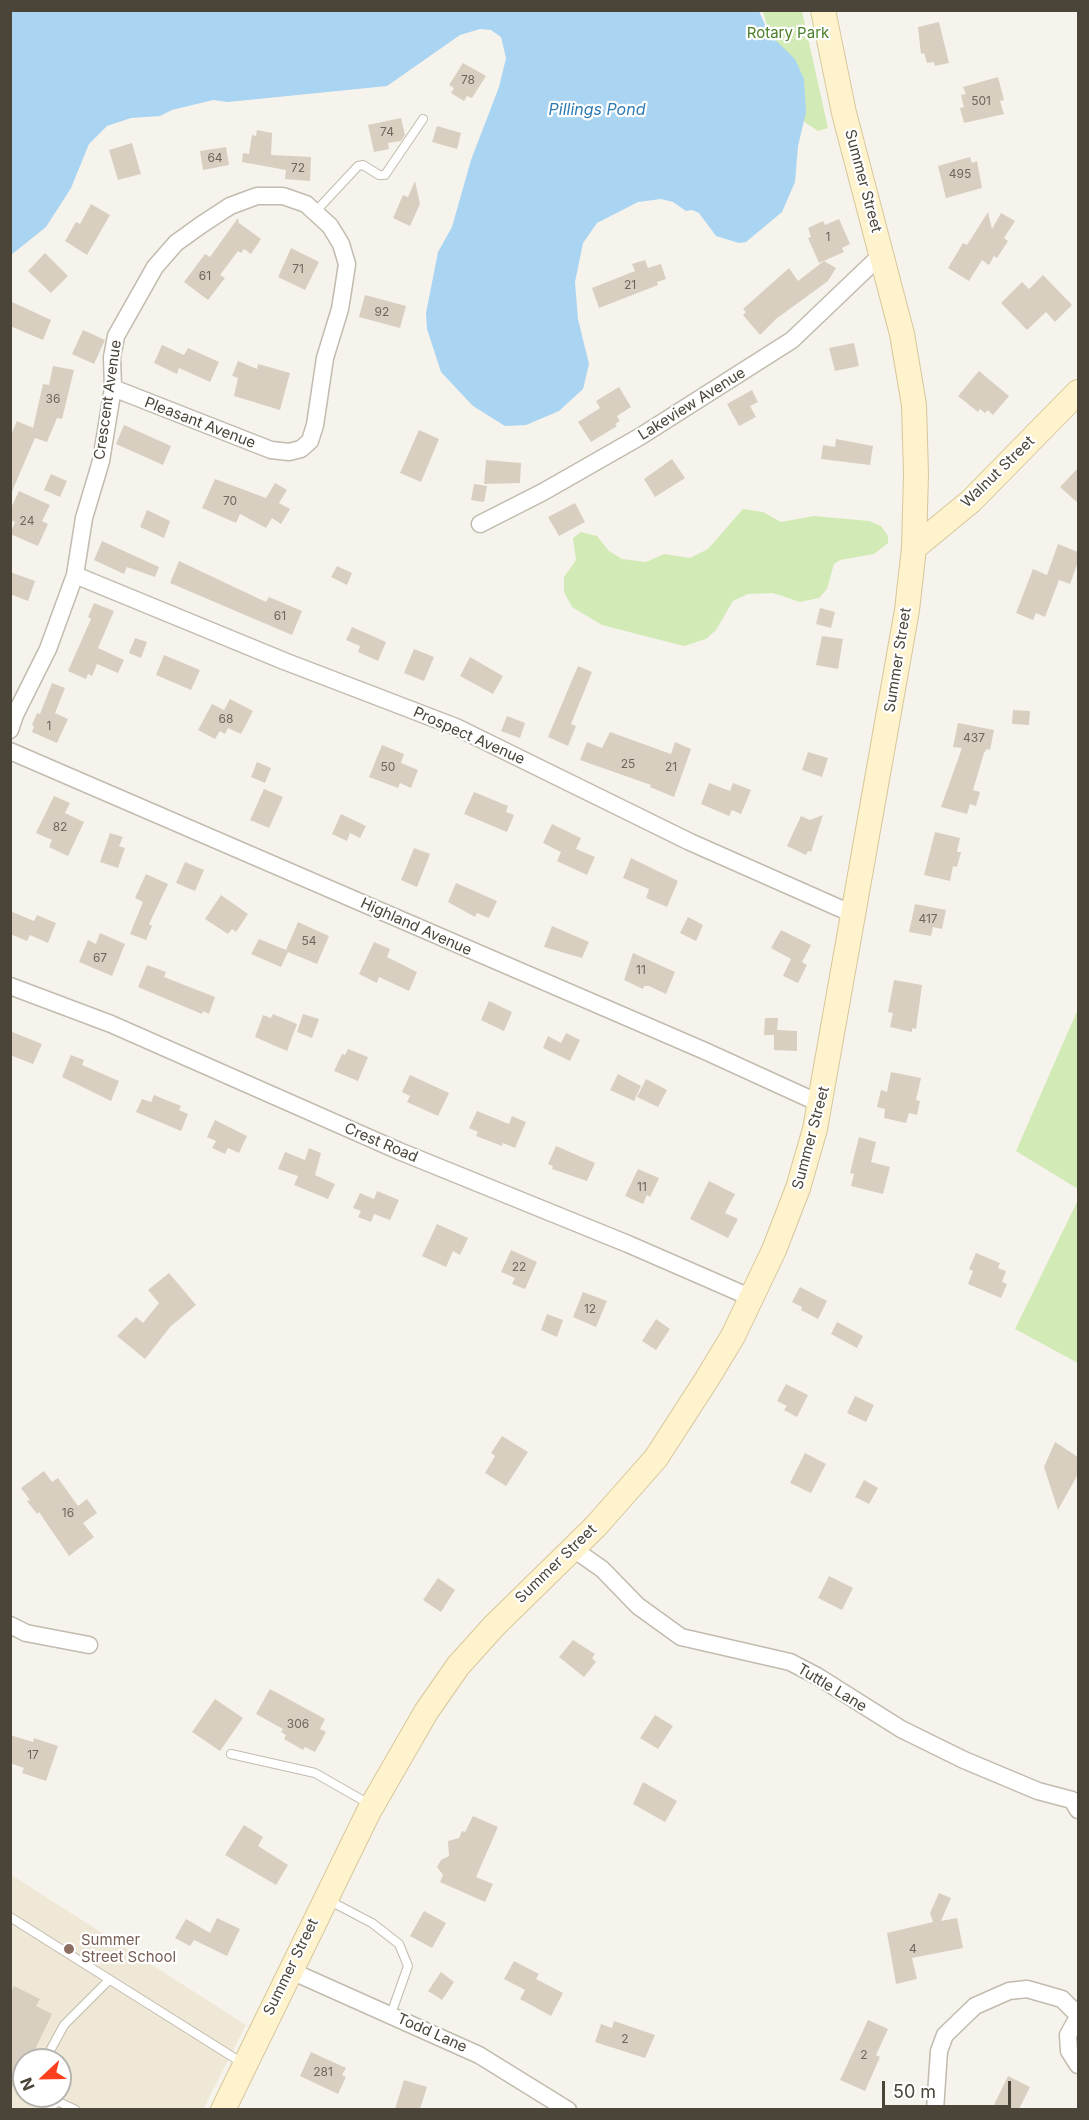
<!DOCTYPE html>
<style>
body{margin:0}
#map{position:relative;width:1089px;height:2120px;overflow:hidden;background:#f6f3ec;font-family:Inter,sans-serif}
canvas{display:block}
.frame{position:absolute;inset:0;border:12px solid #4b4439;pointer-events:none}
.north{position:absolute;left:12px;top:2048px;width:60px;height:60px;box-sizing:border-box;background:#fff;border:2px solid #b7b4b0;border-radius:50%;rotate:248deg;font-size:16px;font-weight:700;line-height:24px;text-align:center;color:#4b4439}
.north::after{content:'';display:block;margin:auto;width:21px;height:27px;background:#fc3f1d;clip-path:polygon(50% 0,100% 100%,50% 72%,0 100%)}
.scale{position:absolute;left:882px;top:2081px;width:129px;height:27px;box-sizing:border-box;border:3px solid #4b4439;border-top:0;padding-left:8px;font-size:18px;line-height:21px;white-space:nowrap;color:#4b4439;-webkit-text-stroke:4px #fff;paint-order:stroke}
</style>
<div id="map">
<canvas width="1089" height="2120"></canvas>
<div class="frame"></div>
<div class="north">N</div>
<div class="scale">50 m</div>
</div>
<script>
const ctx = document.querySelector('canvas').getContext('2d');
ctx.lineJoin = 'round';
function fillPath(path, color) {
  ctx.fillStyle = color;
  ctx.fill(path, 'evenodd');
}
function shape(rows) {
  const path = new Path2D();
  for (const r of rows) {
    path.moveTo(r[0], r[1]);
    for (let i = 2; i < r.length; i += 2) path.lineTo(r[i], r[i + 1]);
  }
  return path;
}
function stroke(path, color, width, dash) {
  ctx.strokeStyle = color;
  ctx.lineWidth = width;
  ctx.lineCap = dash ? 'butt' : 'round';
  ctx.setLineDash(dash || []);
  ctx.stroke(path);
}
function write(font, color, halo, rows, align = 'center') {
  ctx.font = font + ' Inter,sans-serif';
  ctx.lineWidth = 4.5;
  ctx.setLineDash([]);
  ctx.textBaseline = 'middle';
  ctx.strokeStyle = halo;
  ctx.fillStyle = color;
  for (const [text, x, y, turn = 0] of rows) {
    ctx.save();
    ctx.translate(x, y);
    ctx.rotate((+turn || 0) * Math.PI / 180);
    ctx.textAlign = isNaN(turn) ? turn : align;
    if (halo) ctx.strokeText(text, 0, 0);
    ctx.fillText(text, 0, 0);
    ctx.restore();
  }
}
fillPath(shape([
 [10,1874,246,2025,203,2109,11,2109],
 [24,2060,60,2060,60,2096,24,2096]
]), '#efe8d6');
fillPath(shape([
 [763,11,802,11,828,128,818,131,797,117,789,107],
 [743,509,763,512,781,522,814,516,869,521,881,526,888,536,888,543,874,554,840,560,834,564,827,589,819,598,800,602,773,593,748,594,733,601,716,630,706,639,684,646,602,625,572,607,564,592,564,577,576,560,573,538,581,532,597,536,609,551,622,559,646,562,664,554,690,558,708,549],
 [1078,1009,1078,1189,1016,1151],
 [1078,1200,1078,1363,1015,1329]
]), '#d2eab5');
fillPath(shape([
 [11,10,759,11,769,34,795,59,804,79,806,112,798,146,795,182,782,212,746,242,739,243,716,236,699,213,692,210,686,211,673,202,661,199,638,202,597,223,583,243,575,282,578,319,589,364,583,389,559,411,526,425,505,426,473,406,441,372,427,329,426,313,438,252,452,227,471,160,499,87,506,58,501,37,491,30,480,29,460,35,387,86,228,102,213,100,172,110,160,116,131,118,107,126,89,144,71,188,46,227,11,255]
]), '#a9d4f2');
fillPath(shape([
 [939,22,949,63,935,66,934,62,927,63,924,53,921,54,918,27],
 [463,63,486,76,472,98,467,96,464,101,451,93,454,88,449,85],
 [998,77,1004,100,1000,101,1004,114,964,123,960,108,964,107,961,95,966,94,963,87],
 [401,118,405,135,401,141,388,143,389,149,374,152,368,125],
 [437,126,461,133,457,149,432,142],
 [257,130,272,133,271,155,311,157,310,181,285,179,286,170,242,162,243,153,249,154,252,135,256,136],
 [132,143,141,174,118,180,109,150],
 [226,147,229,165,203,170,200,151],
 [970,157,972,163,977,161,982,188,946,198,938,166],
 [415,181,420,204,410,226,393,218,403,195,408,197],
 [91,204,110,215,87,255,65,241,76,222,80,224],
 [988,212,992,229,1001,213,1015,221,1004,238,1008,241,997,258,994,256,989,265,982,260,969,281,948,268,963,243,967,245],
 [238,218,239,223,261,239,251,254,244,249,241,253,238,251,220,275,225,278,208,300,184,282,205,254,210,257],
 [839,219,850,244,842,248,844,252,819,263,808,238,811,237,808,228,823,221,825,225],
 [291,248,319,262,305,290,278,277],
 [45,253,68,276,51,293,28,271],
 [645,260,648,268,661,264,666,279,657,282,658,285,599,308,592,288,635,271,632,264],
 [824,261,836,268,828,281,776,319,760,335,743,315,746,312,743,309,789,268,798,281],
 [1043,275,1072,305,1055,322,1046,312,1027,330,1001,303,1022,282,1029,289],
 [365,295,406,306,400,328,359,317],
 [10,301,51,320,43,340,10,326],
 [83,330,105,340,94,364,72,354],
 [854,343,859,366,835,371,829,348],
 [162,345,184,355,188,348,219,362,210,382,179,368,177,374,154,363],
 [238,361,257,369,258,364,290,373,280,410,234,396,238,378,232,376],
 [53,366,74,370,62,419,57,418,47,442,35,438,10,496,10,437,17,421,33,428,43,384,49,385],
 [979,371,1009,396,993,415,988,410,985,413,980,409,978,412,958,396],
 [619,387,631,407,617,416,620,421,615,424,617,426,591,442,578,422,600,408,596,401],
 [752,390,758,402,750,406,756,417,739,426,727,404],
 [124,425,171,446,163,465,116,444],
 [419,430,439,439,421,482,400,473],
 [836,439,873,446,870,465,821,459,823,445,835,447],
 [672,459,685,478,655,497,644,479],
 [486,460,521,463,520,483,484,484],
 [1078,468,1078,503,1060,487],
 [51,474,67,481,60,497,44,490],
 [215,479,266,498,275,483,287,490,279,503,290,509,281,524,272,518,266,528,240,514,236,523,202,508],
 [474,484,487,486,484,502,471,500],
 [19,491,50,505,42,521,48,524,38,546,10,534,15,522,10,520,10,510],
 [575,503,585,522,559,536,548,517],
 [147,510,170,521,164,538,140,527],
 [102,541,159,567,155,577,127,567,124,574,94,560],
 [1058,544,1078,552,1078,562,1070,584,1059,580,1045,617,1036,613,1033,620,1016,613,1033,569,1047,575],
 [179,561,266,602,269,597,302,611,292,635,170,583],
 [337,566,352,573,347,585,331,577],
 [10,572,35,581,28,601,10,594],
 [94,603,114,611,98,648,124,660,118,673,97,664,92,676,88,674,86,679,68,671,91,619,88,617],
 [820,608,835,612,831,628,816,624],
 [352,627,386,642,378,661,358,652,360,646,346,640],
 [822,636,843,639,838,669,816,665],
 [135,638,147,642,141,658,129,653],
 [414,649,434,657,424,681,404,673],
 [164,655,200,670,191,690,156,675],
 [470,657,503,676,493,694,460,676],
 [578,666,592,672,571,724,576,726,568,746,548,737],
 [52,683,65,688,55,713,68,719,57,743,32,732,34,726,32,725,37,713,40,714],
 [230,699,253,711,241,734,228,728,225,734,220,731,215,739,198,730,212,704,224,710],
 [1013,710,1030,711,1029,725,1012,724],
 [507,716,525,723,520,738,501,731],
 [958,723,994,730,990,750,987,749,984,753,973,790,980,792,976,806,970,804,967,814,941,807,962,748,953,747],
 [610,732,671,754,675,742,691,749,674,797,650,787,651,785,580,760,587,742,602,748],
 [382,745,404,754,401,763,418,770,411,788,400,783,398,788,369,777],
 [808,752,828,758,822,777,802,770],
 [257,762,271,768,265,783,251,777],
 [709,783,730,791,733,783,751,790,741,814,732,810,729,816,701,804],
 [264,789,283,797,269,828,250,820],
 [474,792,508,806,506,812,514,815,507,832,464,814],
 [54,796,70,803,65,813,84,822,68,856,49,847,52,840,36,833],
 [341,814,366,826,360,838,350,833,347,841,332,834],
 [823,815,811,852,808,851,806,855,787,846,801,816,810,820],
 [552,824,581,838,576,849,595,857,587,875,557,861,561,852,543,843],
 [935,832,960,838,957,852,961,852,957,867,953,866,950,881,924,875],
 [110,833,123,837,119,846,125,848,118,868,100,862],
 [414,848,430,854,417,887,401,880],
 [631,858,678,881,667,907,646,898,649,889,623,878],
 [185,862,204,870,195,891,176,883],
 [146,874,168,884,149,924,152,926,146,940,130,934,143,902,135,898],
 [456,883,497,901,489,918,477,913,475,917,448,902],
 [221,895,248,914,236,932,232,929,228,934,205,919],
 [915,904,946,910,942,929,933,927,931,936,909,932],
 [10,911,34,921,37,915,56,923,48,943,30,935,27,941,10,934],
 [688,917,703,925,696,941,680,933],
 [298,922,329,936,317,964,288,952,281,967,251,954,259,939,286,950],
 [552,926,589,942,582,958,544,947],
 [781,930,811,945,802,962,807,965,798,983,783,976,791,959,771,948],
 [100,933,125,944,112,976,79,962,88,940,96,944],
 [374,942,390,949,387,957,417,972,409,991,379,977,377,983,359,974],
 [633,953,675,972,666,994,649,986,644,986,643,989,624,980],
 [147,965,166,972,164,977,215,997,209,1014,203,1011,202,1014,138,987],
 [894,980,922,985,916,1029,912,1028,912,1032,890,1027,893,1013,888,1012],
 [489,1001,512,1012,504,1031,481,1020],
 [273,1014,297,1024,287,1051,255,1037,263,1015,271,1018],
 [303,1014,319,1019,312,1038,297,1032],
 [765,1018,778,1018,777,1030,797,1031,797,1051,774,1050,774,1035,764,1035],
 [10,1031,42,1044,33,1064,10,1055],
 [566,1033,580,1040,570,1061,543,1048,548,1036,561,1043],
 [348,1049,368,1057,358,1081,334,1071,342,1054,345,1055],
 [71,1055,84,1060,82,1065,119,1081,111,1101,62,1077],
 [891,1072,921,1078,916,1100,920,1101,917,1115,909,1113,906,1123,884,1118,885,1109,877,1107,881,1090,887,1092],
 [618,1074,641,1086,634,1101,610,1090],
 [410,1075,449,1093,438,1116,407,1102,410,1096,402,1092],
 [646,1079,667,1090,658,1107,637,1097],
 [154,1095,181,1106,179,1110,188,1114,181,1131,136,1112,142,1099,151,1102],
 [477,1111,509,1124,512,1116,526,1122,515,1148,503,1143,502,1146,476,1136,478,1132,469,1128],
 [215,1120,247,1136,239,1153,228,1148,225,1154,212,1148,216,1141,207,1137],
 [859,1137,876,1142,871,1162,890,1167,883,1194,851,1186,854,1174,850,1173],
 [556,1146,595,1163,587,1181,552,1169,553,1166,548,1164],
 [309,1148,321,1153,315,1175,335,1184,328,1199,294,1185,298,1176,278,1169,285,1152,305,1160],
 [638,1169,659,1178,650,1197,647,1195,643,1204,625,1196],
 [709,1181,735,1194,725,1213,738,1219,728,1238,690,1219],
 [377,1191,399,1200,390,1220,374,1214,371,1222,358,1217,361,1211,353,1208,360,1193,374,1199],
 [437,1224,468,1238,460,1255,453,1251,446,1267,422,1256],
 [511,1250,537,1262,525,1289,512,1284,515,1278,501,1272],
 [976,1253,1000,1263,998,1268,1006,1271,1002,1282,1007,1284,1001,1298,968,1284,973,1271,969,1269],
 [169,1273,196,1305,170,1327,145,1359,117,1336,136,1317,143,1323,159,1303,148,1290],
 [800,1287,827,1301,818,1319,801,1310,802,1307,792,1302],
 [583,1292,607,1301,596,1327,573,1317],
 [547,1314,563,1320,557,1337,541,1330],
 [656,1319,670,1329,656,1350,642,1341],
 [837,1322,863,1336,857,1348,831,1334],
 [786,1384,808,1395,797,1417,784,1410,787,1406,777,1401],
 [855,1396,874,1405,866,1422,847,1413],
 [502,1436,528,1452,506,1486,485,1473,495,1456,491,1453],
 [1055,1442,1078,1457,1078,1474,1058,1510,1044,1467],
 [805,1453,826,1464,811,1493,790,1483],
 [44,1471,52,1482,58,1478,78,1506,87,1499,97,1513,83,1523,94,1537,69,1556,39,1512,37,1514,27,1501,30,1500,21,1488],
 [864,1480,878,1488,869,1504,855,1497],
 [829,1576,853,1588,842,1610,818,1598],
 [438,1578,455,1590,441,1612,423,1600],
 [573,1640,595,1654,592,1658,596,1662,584,1677,559,1657],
 [270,1689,325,1719,320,1729,326,1732,315,1752,305,1747,303,1750,284,1739,286,1735,281,1732,283,1729,256,1714],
 [215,1699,243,1718,220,1751,192,1732],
 [655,1715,673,1726,658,1749,640,1738],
 [10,1735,33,1742,34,1738,58,1746,46,1781,22,1773,24,1768,10,1763],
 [643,1782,677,1801,665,1822,633,1804],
 [473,1816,498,1827,476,1877,493,1884,485,1902,440,1882,443,1875,437,1867,441,1860,449,1856,448,1841,459,1838,462,1831,465,1832],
 [244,1825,263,1837,258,1846,288,1865,276,1885,225,1855],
 [939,1893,951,1898,941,1921,957,1918,963,1948,912,1958,917,1979,896,1984,887,1933,933,1922,930,1913],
 [424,1911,446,1923,432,1948,410,1936],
 [217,1918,240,1929,227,1956,194,1940,190,1946,175,1938,186,1919,210,1933],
 [514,1961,539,1974,536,1979,563,1993,551,2016,520,1999,525,1990,504,1979],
 [441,1972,454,1982,442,2000,428,1991],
 [14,1986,40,1999,36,2006,52,2014,31,2058,28,2057,24,2060,10,2093,10,1994],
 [868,2020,888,2029,876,2055,880,2057,865,2091,840,2080],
 [614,2021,655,2035,645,2058,595,2042,601,2024,612,2028],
 [311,2052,346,2068,342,2075,346,2077,338,2094,300,2076],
 [1008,2076,1030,2087,1019,2109,992,2109],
 [404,2080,427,2087,420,2109,395,2109]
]), '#d8cfc1');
const lane = shape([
 [316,211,358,166,363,165,379,175,385,175,423,119],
 [231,1754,315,1773,371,1805],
 [328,1900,372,1923,399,1944,408,1966,391,2014],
 [10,1917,244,2064],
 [45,2060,64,2025,108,1981],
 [55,2096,57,2101,76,2110],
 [49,2110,57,2101]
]);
const street = shape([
 [480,524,543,492,641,436,792,340,882,254],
 [75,575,284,661,456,727,690,842,855,915],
 [10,730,15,715,48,649,75,575,84,518,101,461,113,388,112,357,116,336,155,267,176,243,201,225,230,206,257,196,283,196,306,204,330,226,341,244,347,264,344,284,340,309,325,358,315,425,310,441,301,449,289,452,271,450,113,388],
 [10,751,705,1051,821,1104],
 [10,986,111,1024,399,1151,628,1244,752,1298],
 [572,1548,602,1569,638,1606,681,1637,790,1662,817,1676,901,1729,964,1760,1038,1791,1072,1800,1078,1810],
 [10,1625,26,1633,89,1645],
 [289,1970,479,2055,568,2110],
 [1078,2017,1068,2035,1069,2051,1078,2065],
 [935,2110,939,2051,945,2035,975,2006,1009,1991,1027,1989,1062,1999,1078,2015]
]);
const secondary = shape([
 [914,548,971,501,1078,392],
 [223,2110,369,1811,426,1712,458,1666,494,1626,596,1526,656,1458,707,1379,733,1336,774,1250,798,1188,815,1129,907,610,914,548,916,474,914,405,902,334,844,113,823,10]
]);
stroke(lane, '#c2bbae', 10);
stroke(street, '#c2bbae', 19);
stroke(secondary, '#d6c79b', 26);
stroke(lane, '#fff', 8);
stroke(street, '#fff', 16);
stroke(secondary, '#fff3cd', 24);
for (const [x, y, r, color] of [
 [69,1949,6,"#8d6e63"]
]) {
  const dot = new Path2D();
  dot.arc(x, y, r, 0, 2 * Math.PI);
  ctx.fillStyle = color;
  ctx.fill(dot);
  stroke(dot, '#fff', 2);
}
write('12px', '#6e675b', null, [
 ["78",468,80],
 ["501",981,101],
 ["74",387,132],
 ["64",215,158],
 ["72",298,168],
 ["495",960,174],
 ["1",828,237],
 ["71",298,269],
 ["61",205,276],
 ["21",630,285],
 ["92",382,312],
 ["36",53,399],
 ["70",230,501],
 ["24",27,521],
 ["61",280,616],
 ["68",226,719],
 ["1",49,726],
 ["437",974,738],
 ["25",628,764],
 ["50",388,767],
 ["21",671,767],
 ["82",60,827],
 ["417",928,919],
 ["54",309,941],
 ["67",100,958],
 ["11",641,970],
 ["11",642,1187],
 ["22",519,1267],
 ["12",590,1309],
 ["16",68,1513],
 ["306",298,1724],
 ["17",33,1755],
 ["4",913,1949],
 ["2",625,2039],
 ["2",864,2055],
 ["281",323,2072]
]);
write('15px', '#4a7f2a', '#fff', [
 ["Rotary Park",788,33]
]);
write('15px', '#4b4439', '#fff', [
 ["Summer Street",863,181,75],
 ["Crescent Avenue",108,400,-82],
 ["Lakeview Avenue",692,404,-32],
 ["Pleasant Avenue",200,423,21],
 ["Walnut Street",998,472,-44],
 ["Summer Street",898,660,-81],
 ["Prospect Avenue",469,736,24],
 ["Highland Avenue",416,927,24],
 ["Summer Street",811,1138,-75],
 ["Crest Road",381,1143,23],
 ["Summer Street",556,1564,-44],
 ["Tuttle Lane",832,1688,31],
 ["Summer Street",291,1967,-64],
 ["Todd Lane",432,2033,24]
]);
write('15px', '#785e54', '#fff', [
 ["Summer",81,1940],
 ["Street School",81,1957]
], 'left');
write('italic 16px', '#2e7ab2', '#fff', [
 ["Pillings Pond",597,110]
]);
</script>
